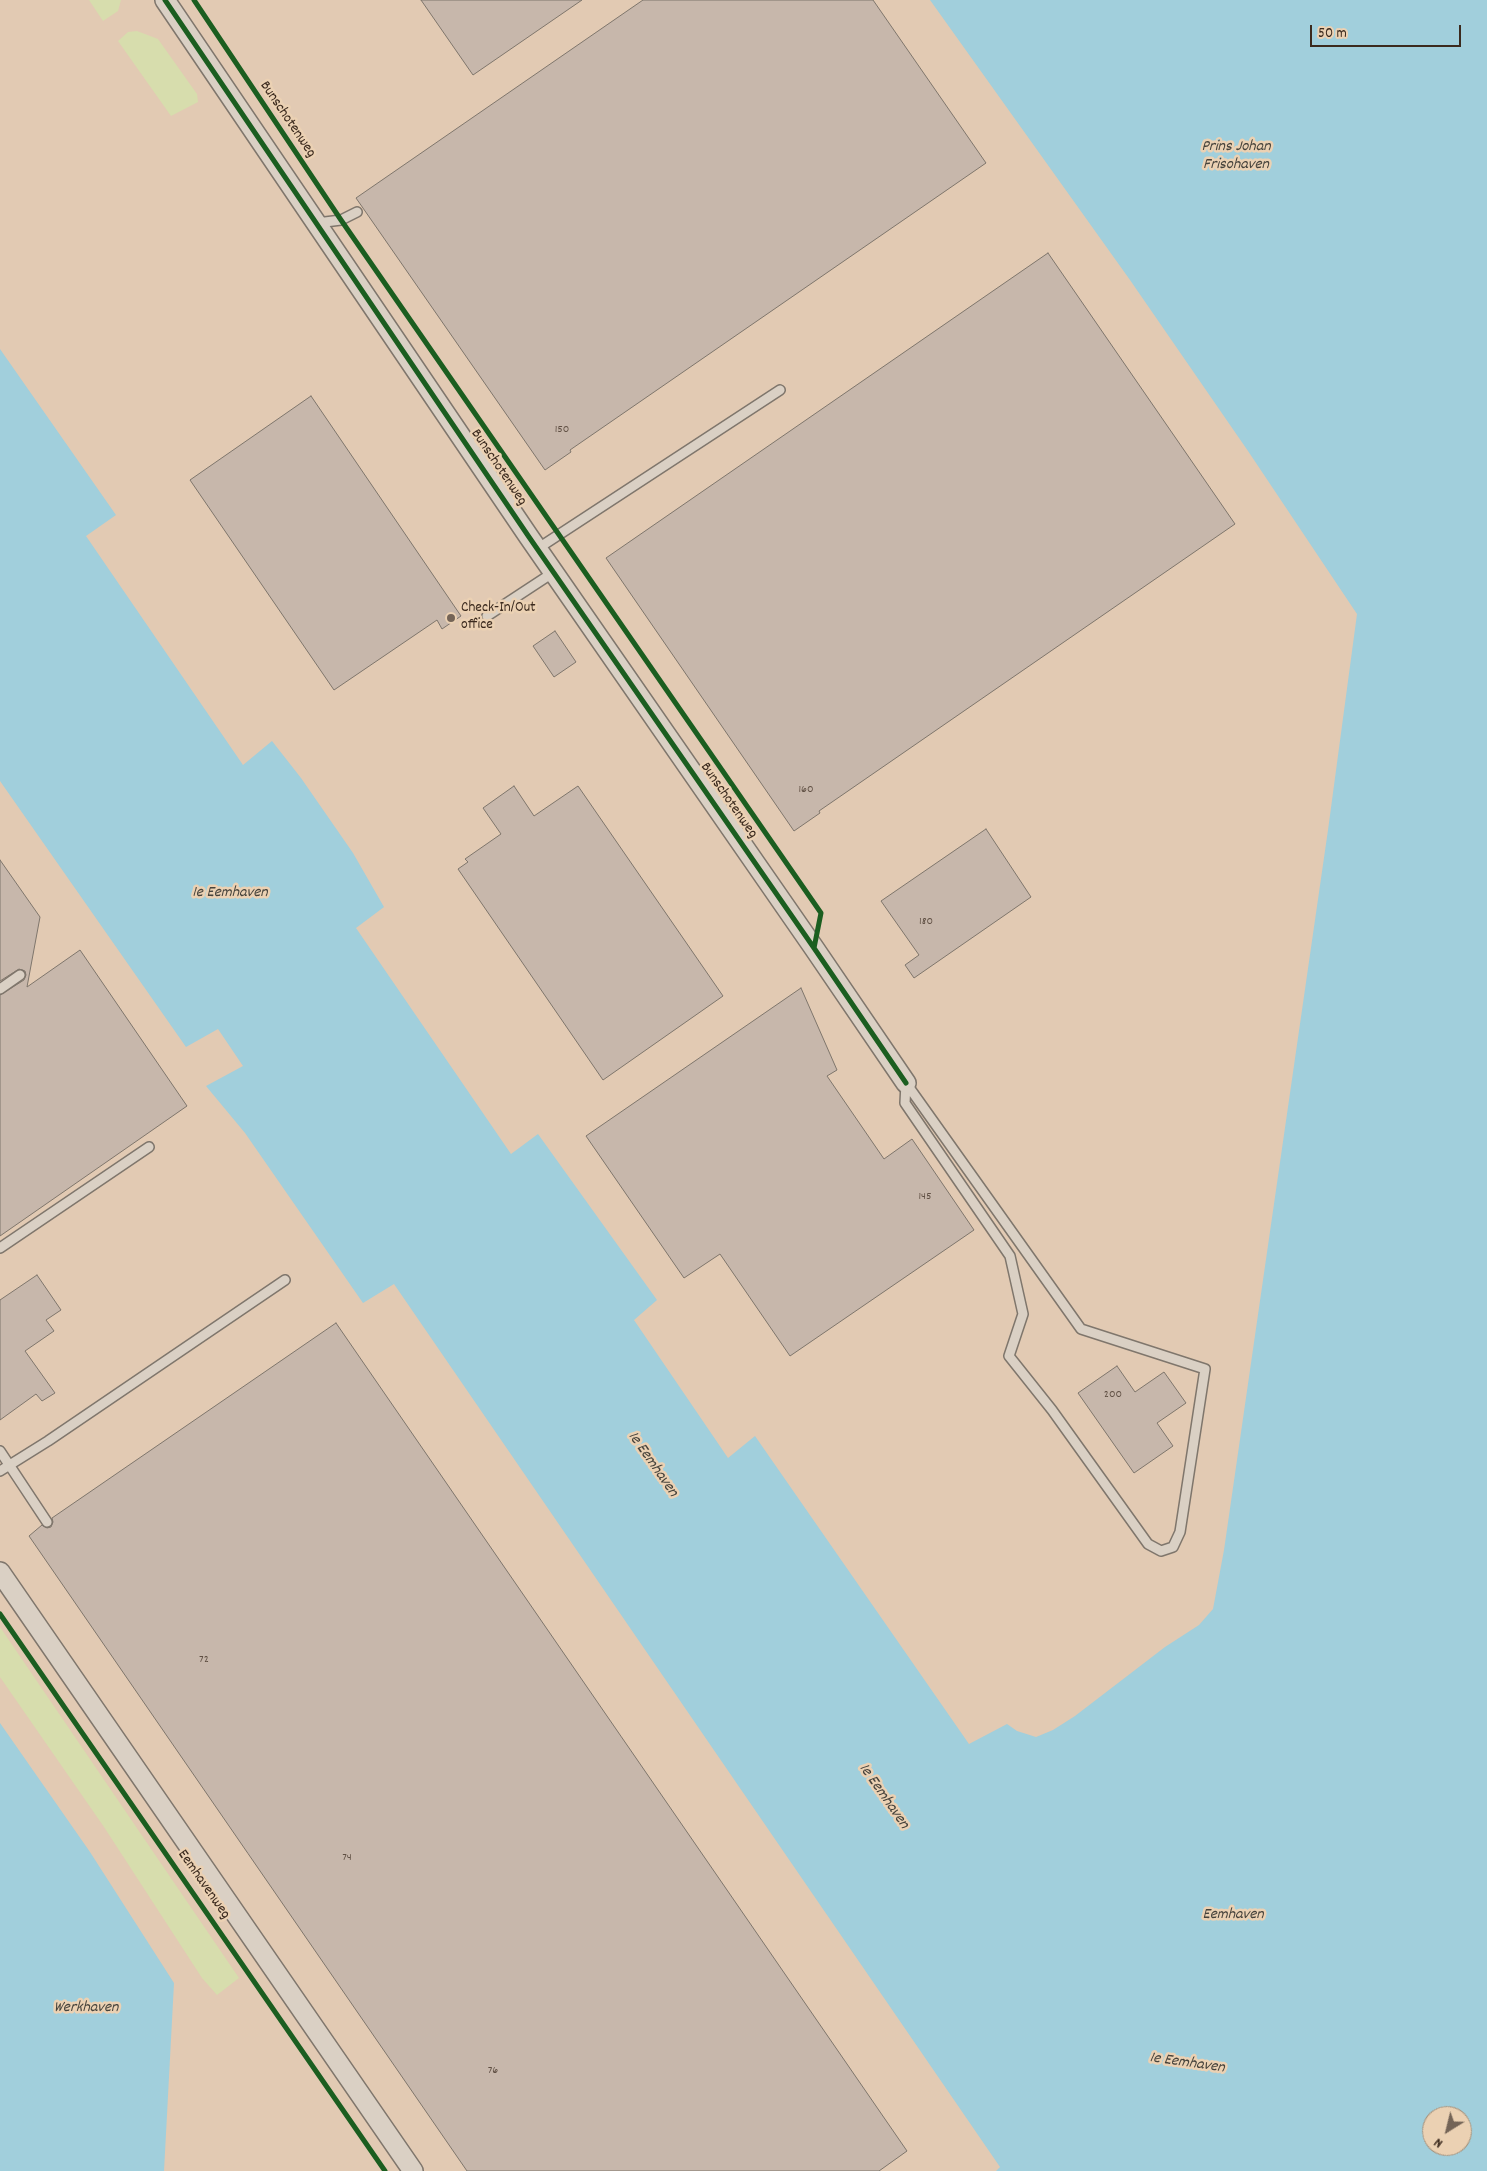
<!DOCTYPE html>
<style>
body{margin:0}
#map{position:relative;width:1487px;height:2171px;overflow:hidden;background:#ded0c0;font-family:Dekko,sans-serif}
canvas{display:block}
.north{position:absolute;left:1422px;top:2106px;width:50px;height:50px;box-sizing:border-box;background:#ebd1b3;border:1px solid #a58e77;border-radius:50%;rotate:216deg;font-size:14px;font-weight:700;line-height:20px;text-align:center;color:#3b2a1e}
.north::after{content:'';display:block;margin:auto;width:18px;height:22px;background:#746457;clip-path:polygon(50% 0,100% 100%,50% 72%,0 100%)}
.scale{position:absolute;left:1310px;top:25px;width:151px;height:22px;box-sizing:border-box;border:2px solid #3b2a1e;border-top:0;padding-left:6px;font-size:15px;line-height:18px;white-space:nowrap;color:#3b2a1e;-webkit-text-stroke:4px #ebd1b3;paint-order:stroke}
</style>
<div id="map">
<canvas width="1487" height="2171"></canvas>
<div class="north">N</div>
<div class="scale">50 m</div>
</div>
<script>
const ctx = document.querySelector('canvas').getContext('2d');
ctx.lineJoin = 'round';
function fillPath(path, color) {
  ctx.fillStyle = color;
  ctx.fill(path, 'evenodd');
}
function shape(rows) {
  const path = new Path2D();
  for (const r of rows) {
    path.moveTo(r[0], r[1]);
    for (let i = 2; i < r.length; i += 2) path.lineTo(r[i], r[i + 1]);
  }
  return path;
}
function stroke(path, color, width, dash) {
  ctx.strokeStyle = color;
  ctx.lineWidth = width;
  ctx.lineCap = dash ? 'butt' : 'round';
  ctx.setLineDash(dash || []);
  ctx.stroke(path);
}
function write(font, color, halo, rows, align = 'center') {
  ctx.font = font + ' Dekko,sans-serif';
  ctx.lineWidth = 5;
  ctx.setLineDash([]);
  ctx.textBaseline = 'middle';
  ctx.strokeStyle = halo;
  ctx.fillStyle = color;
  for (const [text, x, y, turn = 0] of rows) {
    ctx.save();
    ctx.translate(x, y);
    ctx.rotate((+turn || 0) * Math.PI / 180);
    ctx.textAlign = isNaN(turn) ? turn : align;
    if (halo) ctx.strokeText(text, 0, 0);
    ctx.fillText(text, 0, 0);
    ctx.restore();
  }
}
fillPath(shape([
 [0,0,1021,0,1416,592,1289,1566,1067,2171,85,2171,0,1844]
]), '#e2cab3');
fillPath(shape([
 [89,0,121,0,118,11,103,21],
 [137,31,158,39,197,94,198,102,171,116,118,41,128,32],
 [0,1627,239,1978,217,1995,202,1978,104,1827,0,1677]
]), '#d7ddad');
fillPath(shape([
 [930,0,1487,0,1487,2171,996,2171,1000,2167,394,1284,363,1303,245,1133,206,1086,243,1066,218,1029,186,1047,0,781,0,349,116,515,86,536,243,765,272,741,301,778,353,853,384,907,356,928,511,1154,538,1134,657,1300,634,1320,728,1458,755,1436,969,1744,1007,1724,1017,1731,1036,1737,1053,1730,1075,1716,1165,1647,1199,1625,1213,1609,1224,1550,1328,830,1357,614,1248,451,1130,280],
 [1432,2116,1462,2116,1462,2146,1432,2146],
 [0,1723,90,1852,174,1983,164,2171,0,2171]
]), '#a1cfdc');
const building = shape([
 [421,0,582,0,473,75,421,0],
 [643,0,873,0,986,163,570,450,571,452,545,470,356,198,643,0],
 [1048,253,1235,524,819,811,820,813,794,831,606,558,1048,253],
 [311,396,461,616,442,629,437,620,334,690,190,480,311,396],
 [555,631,576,662,554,677,533,646,555,631],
 [514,786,534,816,578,786,723,996,603,1080,458,869,468,862,465,859,501,834,483,808,514,786],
 [986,829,1031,897,914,978,905,965,919,955,881,901,986,829],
 [0,860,40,917,27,987,80,950,187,1106,0,1236,0,995,24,980,26,975,25,971,19,969,0,981,0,860],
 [801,988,837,1070,827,1076,884,1159,912,1139,974,1230,790,1356,720,1254,684,1278,586,1136,801,988],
 [37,1275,61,1310,46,1320,54,1331,25,1351,55,1393,42,1401,36,1394,0,1420,0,1300,37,1275],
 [336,1323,907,2151,879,2171,467,2171,29,1536,42,1525,47,1528,51,1527,53,1522,52,1518,336,1323],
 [1117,1366,1135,1392,1164,1372,1186,1403,1157,1423,1173,1446,1134,1473,1078,1393,1117,1366]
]);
fillPath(building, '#c7b7ab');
stroke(building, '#7f766c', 1);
const service = shape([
 [317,223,341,220,357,212],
 [537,549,780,390],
 [487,616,554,572],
 [0,989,20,975],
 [906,1083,1081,1329,1205,1369,1180,1532,1173,1547,1161,1551,1148,1544,1052,1410,1009,1356,1023,1314,1010,1256,905,1103,906,1083],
 [0,1248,149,1147],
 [0,1451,47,1522],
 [0,1471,48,1441,285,1280]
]);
const minor = shape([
 [165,0,529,537,814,948,906,1083],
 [0,1572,413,2171]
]);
stroke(service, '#7f766c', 12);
stroke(minor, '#7f766c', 22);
stroke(service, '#dad0c4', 9);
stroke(minor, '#dad0c4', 19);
stroke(shape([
 [165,0,529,537,814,948,906,1083],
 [194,0,341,220,821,913,814,948],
 [0,1614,385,2171]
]), '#1b5e20', 5);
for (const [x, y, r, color] of [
 [451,618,5,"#746457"]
]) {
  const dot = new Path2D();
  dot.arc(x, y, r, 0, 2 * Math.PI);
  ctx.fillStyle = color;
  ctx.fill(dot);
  stroke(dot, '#ebd1b3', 2);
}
write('12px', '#605044', null, [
 ["150",562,430],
 ["160",806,790],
 ["180",926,922],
 ["145",925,1197],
 ["200",1113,1395],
 ["72",204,1660],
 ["74",347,1858],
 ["76",493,2071]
]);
write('15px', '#3b2a1e', '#ebd1b3', [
 ["Bunschotenweg",287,120,56],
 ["Bunschotenweg",498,468,56],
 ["Bunschotenweg",728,801,55],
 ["Eemhavenweg",203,1885,55]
]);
write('15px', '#3b2a1e', '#ebd1b3', [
 ["Check-In/Out",461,609],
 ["office",461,626]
], 'left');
write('italic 16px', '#46433c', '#ebd1b3', [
 ["Prins Johan",1236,148],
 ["Frisohaven",1236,166],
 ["1e Eemhaven",230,894],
 ["1e Eemhaven",652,1465,55],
 ["1e Eemhaven",883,1797,55],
 ["Eemhaven",1233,1916],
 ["Werkhaven",86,2009],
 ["1e Eemhaven",1187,2064,8]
]);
</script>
